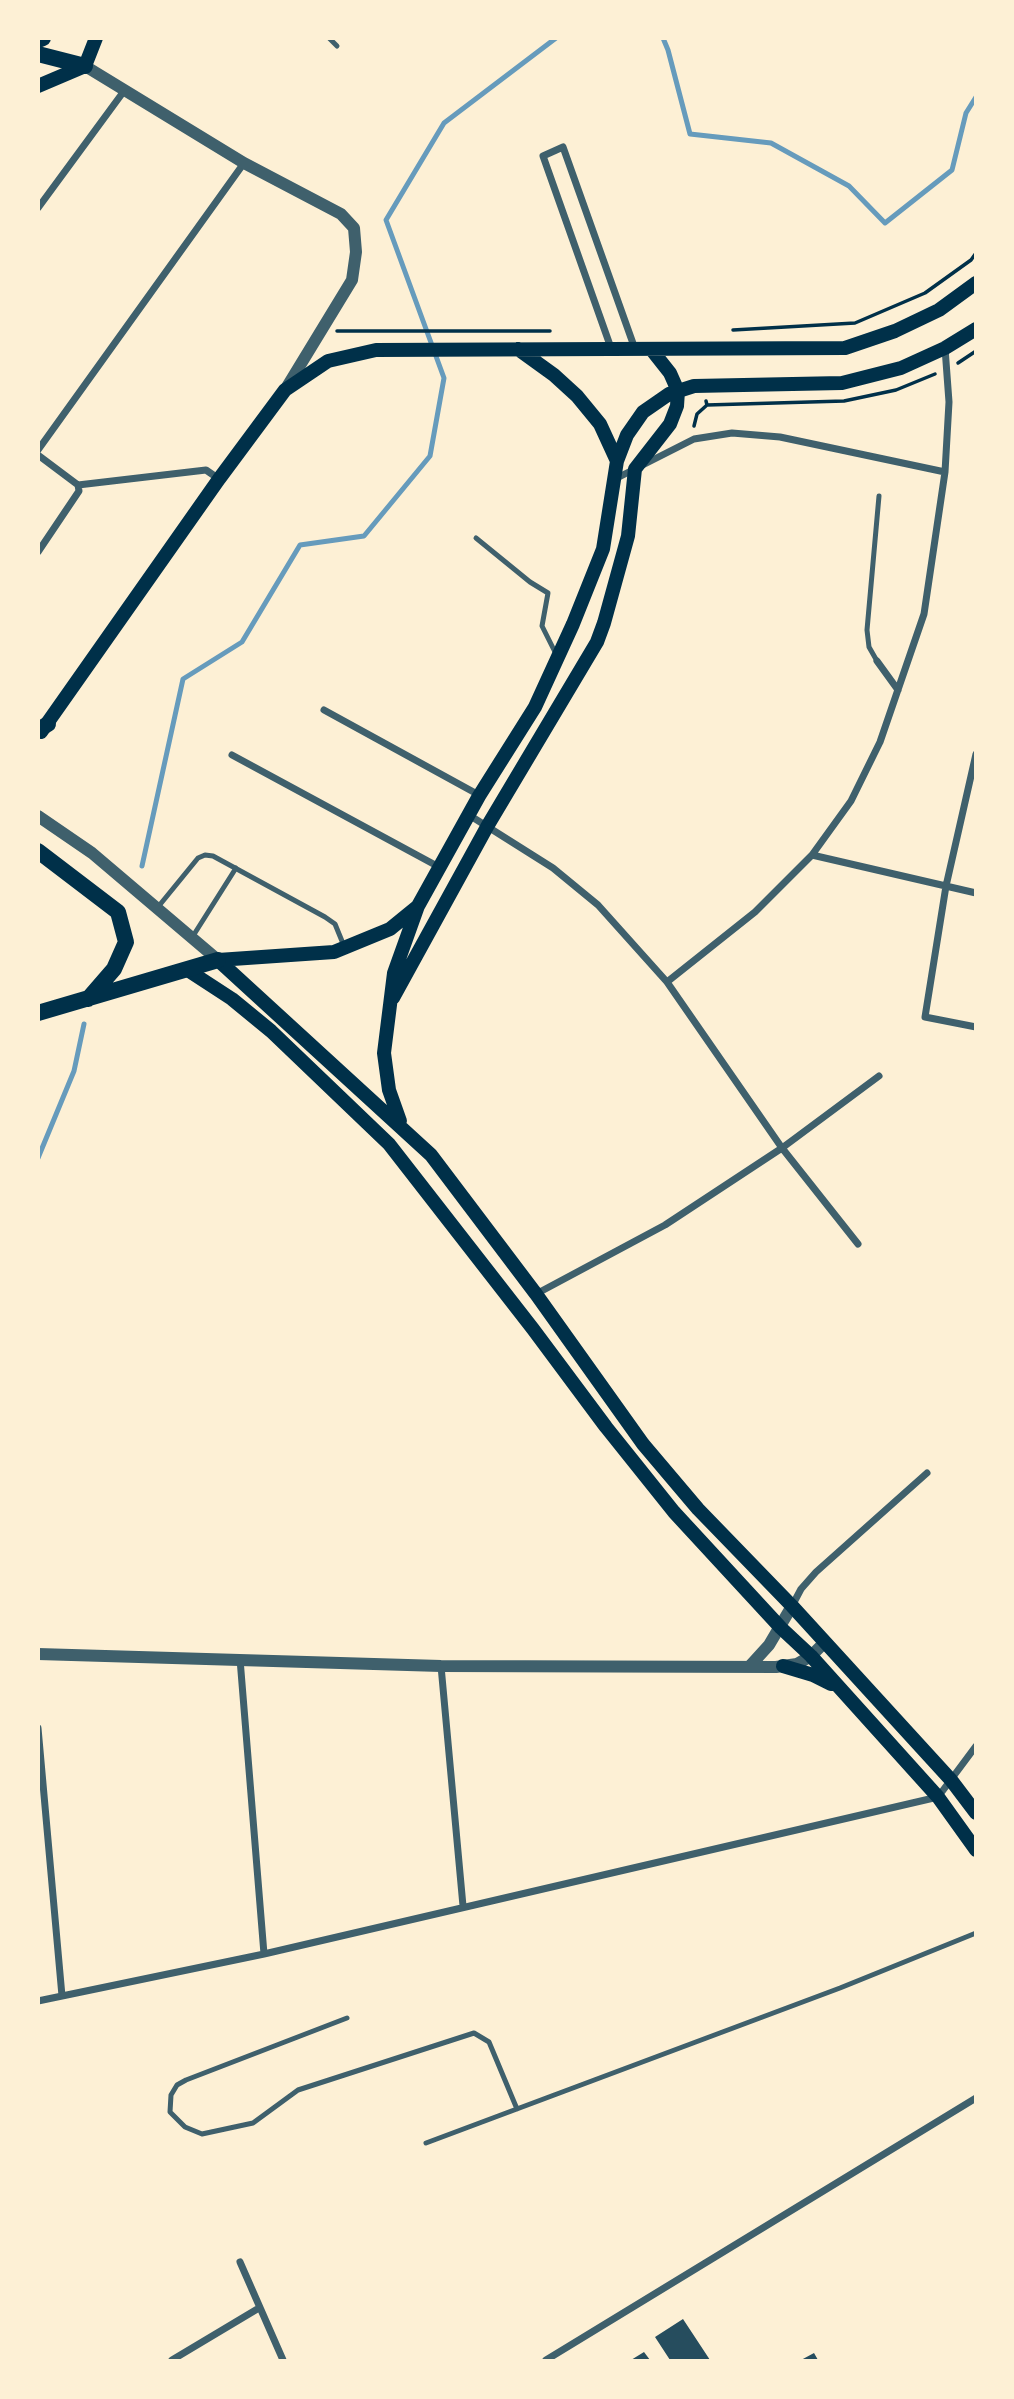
<!DOCTYPE html>
<style>
body{margin:0}
#map{position:relative;width:1014px;height:2399px;overflow:hidden;background:#fdf0d5;font-family:Quicksand,sans-serif}
canvas{display:block}
.frame{position:absolute;inset:0;border:40px solid #fdf0d5;pointer-events:none}
</style>
<div id="map">
<canvas width="1014" height="2399"></canvas>
<div class="frame"></div>
</div>
<script>
const ctx = document.querySelector('canvas').getContext('2d');
ctx.lineJoin = 'round';
function shape(rows) {
  const path = new Path2D();
  for (const r of rows) {
    path.moveTo(r[0], r[1]);
    for (let i = 2; i < r.length; i += 2) path.lineTo(r[i], r[i + 1]);
  }
  return path;
}
function stroke(path, color, width, dash) {
  ctx.strokeStyle = color;
  ctx.lineWidth = width;
  ctx.lineCap = dash ? 'butt' : 'round';
  ctx.setLineDash(dash || []);
  ctx.stroke(path);
}
function fillPath(path, color) {
  ctx.fillStyle = color;
  ctx.fill(path, 'evenodd');
}
stroke(shape([
 [663,38,668,50,690,134,771,143,849,186,885,223,952,170,966,113,976,97],
 [142,866,183,679,242,642,300,545,364,536,430,456,444,378,386,220,444,123,556,38],
 [38,1158,74,1071,84,1024]
]), '#669bbc', 5);
fillPath(shape([
 [683,2319,710,2360,670,2360,655,2337],
 [644,2352,650,2360,631,2360],
 [814,2353,818,2360,801,2360]
]), '#264d5e');
stroke(shape([
 [733,330,855,323,925,293,971,260,976,253],
 [337,331,550,331],
 [958,363,976,351],
 [706,401,707,405,844,401,896,390,935,374],
 [694,426,697,414,707,405]
]), '#003049', 3.5);
stroke(shape([
 [329,38,337,46],
 [476,538,530,582,548,593,542,626,556,654],
 [877,661,869,647,867,630,879,496],
 [158,907,198,858,205,855,213,856,325,917,335,924,344,946],
 [193,936,236,868],
 [347,2018,186,2080,177,2085,171,2095,170,2112,185,2127,202,2134,253,2123,298,2090,474,2033,489,2042,517,2109],
 [426,2143,840,1988,976,1933]
]), '#3f606c', 5);
stroke(shape([
 [38,208,124,91],
 [611,348,543,156,563,147,635,349],
 [38,450,244,163],
 [38,455,78,485],
 [615,479,694,439,732,433,780,437,945,472],
 [78,485,206,470,219,479],
 [38,552,79,491,78,485],
 [877,661,898,690],
 [324,710,479,795],
 [976,754,946,886,925,1017,976,1027],
 [232,755,439,867],
 [469,815,553,868,598,905,667,982,782,1148,858,1244],
 [812,855,976,893],
 [667,982,755,912,812,855,851,801,880,742,924,614,945,472,949,402,945,348],
 [536,1294,665,1225,782,1148,879,1076],
 [792,1606,801,1589,816,1572,927,1473],
 [240,1659,264,1954],
 [441,1666,463,1906],
 [38,1728,62,1996],
 [38,2001,264,1954,938,1797,976,1746],
 [240,2262,283,2360],
 [172,2360,259,2308],
 [546,2360,976,2098]
]), '#3f606c', 7);
stroke(shape([
 [85,66,244,163,341,214,354,228,356,252,352,280,285,390],
 [38,816,92,853,218,960],
 [38,1654,441,1666,776,1667,797,1664,811,1656,825,1642],
 [749,1667,769,1645,792,1606]
]), '#3f606c', 12);
stroke(shape([
 [38,86,85,66,96,38],
 [518,349,554,375,577,396,600,424,617,461],
 [41,732,219,479,285,390,328,361,376,350,845,348,895,331,939,310,976,283],
 [218,960,431,1155,536,1294,643,1444,698,1509,792,1606,951,1780,976,1813],
 [218,960,334,952,390,929,417,907],
 [186,969,232,999,271,1031,389,1144,533,1329,606,1427,674,1512,781,1628,811,1656,938,1797,976,1850],
 [393,998,488,825,597,642,604,623,628,536,635,469,670,424,677,406,678,391,670,373,651,349],
 [400,1121,389,1090,384,1053,394,973,418,906,479,796,535,707,573,624,603,549,617,461,627,435,643,412,669,394,694,386,842,383,901,368,945,348,976,329],
 [783,1666,813,1675,831,1684]
]), '#003049', 14);
stroke(shape([
 [38,40,43,38],
 [38,54,85,66],
 [38,730,48,724],
 [38,851,118,912,126,942,114,969,88,999],
 [38,1013,218,960]
]), '#003049', 16);
</script>
